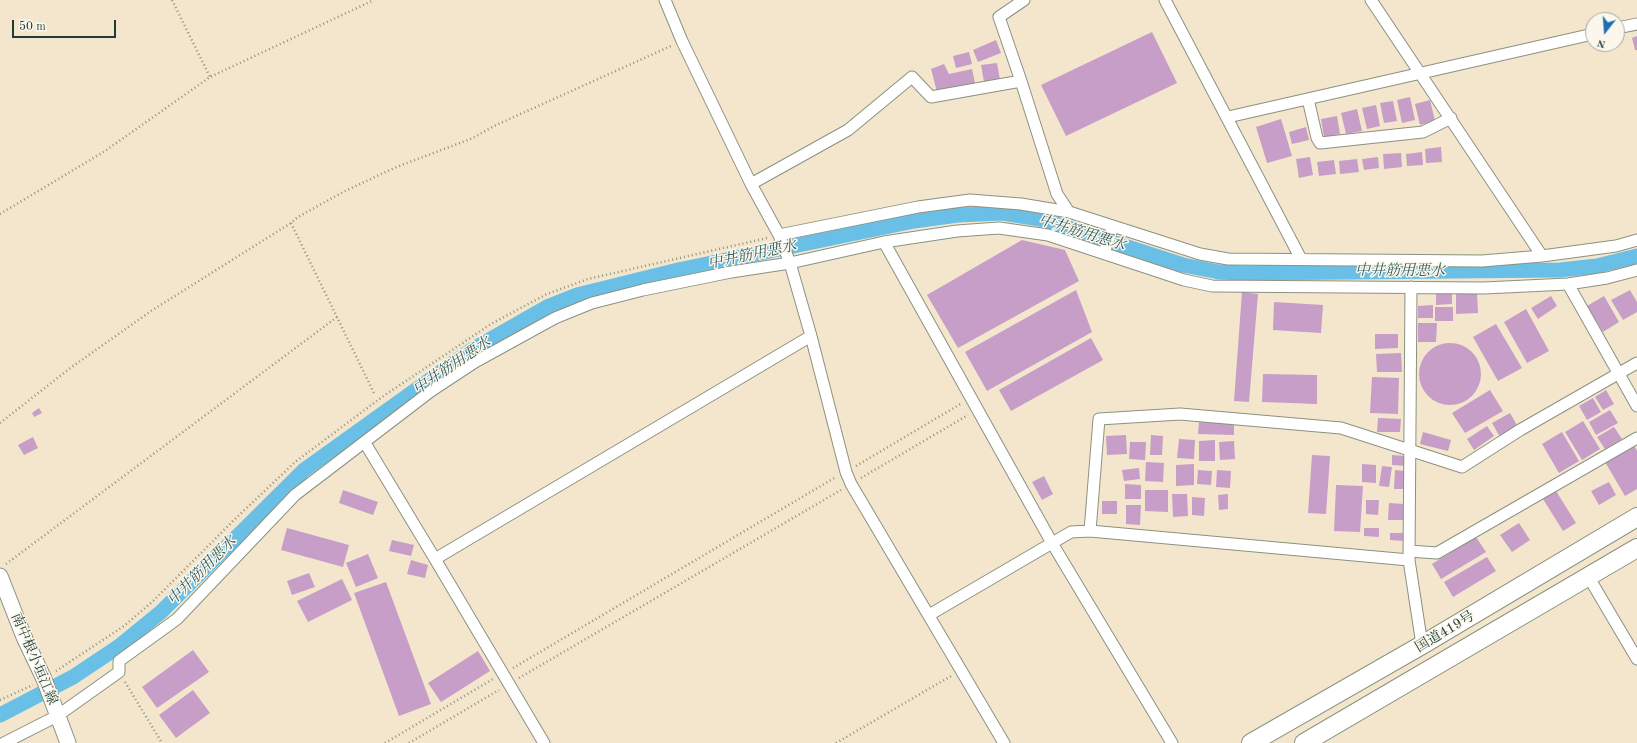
<!DOCTYPE html>
<meta charset="utf-8">
<style>
body{margin:0}
#map{position:relative;width:1637px;height:743px;overflow:hidden;background:#f4e6cd;font-family:"Old Standard TT",serif}
canvas{display:block}
.north{position:absolute;left:1585px;top:12px;width:40px;height:40px;box-sizing:border-box;background:#fbf7ec;border:1px solid #a3ada2;border-radius:50%;rotate:197deg;font-size:11px;font-weight:700;line-height:16px;text-align:center;color:#1f3d34}
.north::after{content:'';display:block;margin:auto;width:14px;height:18px;background:#1f6fb2;clip-path:polygon(50% 0,100% 100%,50% 72%,0 100%)}
.scale{position:absolute;left:12px;top:20px;width:104px;height:18px;box-sizing:border-box;border:2px solid #1f3d34;border-top:0;padding-left:5px;font-size:12px;line-height:14px;white-space:nowrap;color:#1f3d34;-webkit-text-stroke:3px #fbf7ec;paint-order:stroke}
</style>
<div id="map">
<canvas width="1637" height="743"></canvas>
<div class="north">N</div>
<div class="scale">50 m</div>
</div>
<script>
const ctx = document.querySelector('canvas').getContext('2d');
ctx.lineJoin = 'round';
function shape(rows) {
  const path = new Path2D();
  for (const r of rows) {
    if (r.length === 3) {
      path.moveTo(r[0] + r[2], r[1]);
      path.arc(r[0], r[1], r[2], 0, 2 * Math.PI);
      continue;
    }
    path.moveTo(r[0], r[1]);
    for (let i = 2; i < r.length; i += 2) path.lineTo(r[i], r[i + 1]);
  }
  return path;
}
function stroke(path, color, width, dash) {
  ctx.strokeStyle = color;
  ctx.lineWidth = width;
  ctx.lineCap = dash ? 'butt' : 'round';
  ctx.setLineDash(dash || []);
  ctx.stroke(path);
}
function fillPath(path, color) {
  ctx.fillStyle = color;
  ctx.fill(path, 'evenodd');
}
function write(font, color, halo, rows, align = 'center') {
  ctx.font = font + ' "Old Standard TT","Noto Serif JP",serif';
  ctx.lineWidth = 3;
  ctx.setLineDash([]);
  ctx.textBaseline = 'middle';
  ctx.strokeStyle = halo;
  ctx.fillStyle = color;
  for (const [text, x, y, turn = 0] of rows) {
    ctx.save();
    ctx.translate(x, y);
    ctx.rotate((+turn || 0) * Math.PI / 180);
    ctx.textAlign = isNaN(turn) ? turn : align;
    if (halo) ctx.strokeText(text, 0, 0);
    ctx.fillText(text, 0, 0);
    ctx.restore();
  }
}
stroke(shape([
 [0,715,73,677,118,647,161,612,304,470,470,351,547,307,577,295,678,270,914,221,958,215,1002,213,1040,219,1183,265,1219,272,1245,273,1560,270,1597,266,1637,256]
]), '#69bfe6', 15);
fillPath(shape([
 [1152,32,1177,83,1066,136,1041,85],
 [1637,36,1637,50,1635,50,1632,38],
 [996,40,1001,53,978,62,973,50],
 [969,52,972,64,956,68,953,56],
 [997,63,1000,80,984,82,981,65],
 [944,64,949,74,972,69,975,83,937,92,931,69],
 [1410,97,1415,120,1402,123,1397,100],
 [1430,100,1435,121,1420,125,1415,104],
 [1393,101,1397,121,1384,123,1380,103],
 [1376,105,1380,126,1367,129,1362,108],
 [1357,109,1362,131,1346,134,1341,113],
 [1337,116,1340,134,1324,137,1321,119],
 [1281,119,1292,156,1267,163,1256,127],
 [1306,127,1309,140,1292,144,1289,132],
 [1441,147,1442,162,1426,163,1425,149],
 [1422,152,1423,165,1407,166,1406,154],
 [1401,153,1402,167,1384,169,1383,154],
 [1310,157,1313,175,1299,178,1296,159],
 [1378,157,1379,168,1364,170,1362,159],
 [1357,159,1359,172,1340,174,1339,161],
 [1334,160,1336,174,1319,176,1317,162],
 [1022,240,1065,250,1079,281,958,348,927,295],
 [1076,290,1092,332,987,391,965,352],
 [1630,290,1637,302,1637,312,1623,320,1611,300],
 [1436,291,1452,291,1452,304,1436,305],
 [1242,292,1258,294,1249,402,1234,401],
 [1477,293,1478,313,1456,314,1456,294],
 [1551,296,1557,306,1538,319,1531,308],
 [1604,296,1619,322,1603,332,1587,306],
 [1274,302,1323,305,1321,333,1273,330],
 [1433,305,1433,318,1418,318,1418,306],
 [1435,307,1453,307,1453,321,1435,321],
 [1526,309,1549,351,1527,363,1504,322],
 [1418,323,1437,323,1436,342,1418,342],
 [1496,324,1522,368,1498,381,1473,337],
 [1375,334,1398,334,1398,348,1375,349],
 [1091,338,1103,360,1011,411,999,390],
 [1450,374,31],
 [1401,353,1402,372,1377,372,1376,354],
 [1263,374,1317,375,1317,404,1262,402],
 [1372,377,1399,378,1398,414,1370,413],
 [1490,390,1503,411,1465,433,1452,413],
 [1606,390,1614,404,1603,410,1595,397],
 [1593,398,1601,412,1587,420,1579,406],
 [39,408,42,413,34,417,32,413],
 [1610,410,1618,423,1596,435,1589,422],
 [1510,413,1518,427,1500,437,1492,423],
 [1378,418,1401,419,1400,432,1377,432],
 [1583,421,1600,449,1582,460,1565,432],
 [1199,422,1234,424,1234,435,1198,434],
 [1487,426,1494,436,1474,450,1467,439],
 [1614,427,1622,439,1605,449,1597,437],
 [1423,432,1451,440,1448,451,1420,444],
 [1562,432,1579,461,1559,473,1542,444],
 [1126,435,1127,454,1107,455,1106,436],
 [1151,435,1163,436,1162,455,1150,455],
 [33,437,38,448,24,455,18,445],
 [1179,439,1195,440,1194,459,1177,458],
 [1215,440,1215,461,1199,461,1199,441],
 [1234,441,1235,459,1220,460,1219,442],
 [1130,442,1146,442,1145,460,1129,459],
 [1634,445,1637,451,1637,489,1625,496,1605,462],
 [1312,455,1330,456,1326,514,1308,513],
 [1392,455,1406,456,1405,466,1392,465],
 [1146,462,1164,463,1163,482,1145,481],
 [1194,464,1194,485,1176,486,1176,465],
 [1362,464,1376,465,1376,483,1362,482],
 [1382,466,1392,467,1389,487,1379,486],
 [1139,468,1140,479,1124,481,1122,470],
 [1198,470,1212,471,1211,485,1197,484],
 [1217,470,1231,471,1230,488,1216,487],
 [1395,470,1405,471,1405,489,1394,489],
 [1044,476,1053,494,1042,500,1032,482],
 [1609,482,1616,495,1599,505,1591,491],
 [1125,484,1141,485,1141,499,1125,499],
 [1336,485,1363,486,1360,532,1334,531],
 [343,490,378,502,373,515,339,503],
 [1145,490,1168,490,1168,512,1145,511],
 [1556,491,1576,523,1563,531,1543,499],
 [1172,494,1187,494,1188,516,1173,517],
 [1228,494,1228,509,1219,510,1218,495],
 [1192,497,1205,498,1204,516,1192,515],
 [1366,500,1379,500,1378,515,1366,514],
 [1102,501,1117,501,1117,514,1102,514],
 [1389,503,1405,504,1404,520,1388,520],
 [1126,505,1141,505,1140,525,1126,524],
 [1519,523,1530,540,1512,552,1500,535],
 [287,528,349,545,343,567,281,550],
 [1364,528,1379,528,1379,537,1364,536],
 [1390,533,1405,533,1405,541,1390,540],
 [1476,537,1486,552,1441,579,1432,564],
 [392,540,414,545,411,556,389,551],
 [368,554,378,578,356,587,346,563],
 [1487,557,1496,571,1453,597,1444,582],
 [411,560,428,565,425,578,407,574],
 [309,573,315,587,292,595,287,581],
 [342,579,352,600,308,622,297,601],
 [386,582,431,704,399,716,354,593],
 [193,650,209,672,157,708,142,687],
 [478,651,490,671,441,702,428,683],
 [193,690,210,713,176,738,159,715]
]), '#c69ec8');
const minor = shape([
 [1024,0,999,17,1021,81,1057,194,1069,212,1200,254,1228,259,1482,261,1542,256,1616,246,1637,240],
 [1165,0,1301,259],
 [1371,0,1542,256],
 [1617,28,1637,24],
 [1308,99,1317,138,1320,143,1423,132,1451,118],
 [1228,117,1593,34],
 [751,184,848,130,912,77,931,97,1021,81],
 [779,235,918,207,970,200,1021,204,1069,212],
 [884,242,1052,543,1172,743],
 [1104,253,1113,226],
 [1568,284,1637,406],
 [1411,287,1409,560,1422,645],
 [365,443,435,559,811,336],
 [1090,531,1099,419,1180,414,1341,428,1462,467,1520,430,1637,363],
 [1409,551,1437,553,1637,438],
 [435,559,544,743],
 [1588,576,1637,659],
 [929,615,1071,532,1090,531,1409,560],
 [4,743,57,716,119,672,119,661,177,619,295,495,431,391,475,362,555,318,592,303,643,290,731,272,790,263,779,235,751,184,682,41,665,0],
 [1004,743,851,484,846,472,811,336,790,263,884,242,957,231,999,228,1048,235,1184,280,1212,286,1484,288,1568,284,1607,278,1637,270]
]);
const secondary = shape([
 [0,576,24,637,44,679,68,743]
]);
const trunk = shape([
 [1251,743,1422,645,1637,517],
 [1304,743,1637,548]
]);
stroke(minor, '#8a9280', 13);
stroke(secondary, '#8a9280', 17);
stroke(trunk, '#8a9280', 20);
stroke(shape([
 [172,0,210,77],
 [0,214,105,151,210,77,374,0],
 [291,223,374,393],
 [0,423,69,369,151,311,291,223,298,217,343,192,394,168,473,138,494,126,671,46],
 [856,466,962,403],
 [861,478,968,415],
 [6,564,337,317],
 [513,668,836,477],
 [56,671,124,626,152,602,234,520,295,462,382,397,491,324,547,294,588,279,767,238],
 [519,678,841,490],
 [125,682,162,743],
 [0,700,33,685],
 [385,743,493,679],
 [409,743,499,690],
 [836,743,951,676]
]), '#8a9280', 2.5, [1, 3]);
stroke(minor, '#fff', 11);
stroke(secondary, '#fff', 15);
stroke(trunk, '#fff', 18);
write('14px', '#1f3d34', '#fbf7ec', [
 ["国道419号",1445,632,-31],
 ["南中根小垣江線",34,659,67]
]);
write('italic 15px', '#325e60', '#fbf7ec', [
 ["中井筋用悪水",1082,233,17],
 ["中井筋用悪水",752,255,-12],
 ["中井筋用悪水",1400,271],
 ["中井筋用悪水",452,366,-34],
 ["中井筋用悪水",202,571,-45]
]);
</script>
